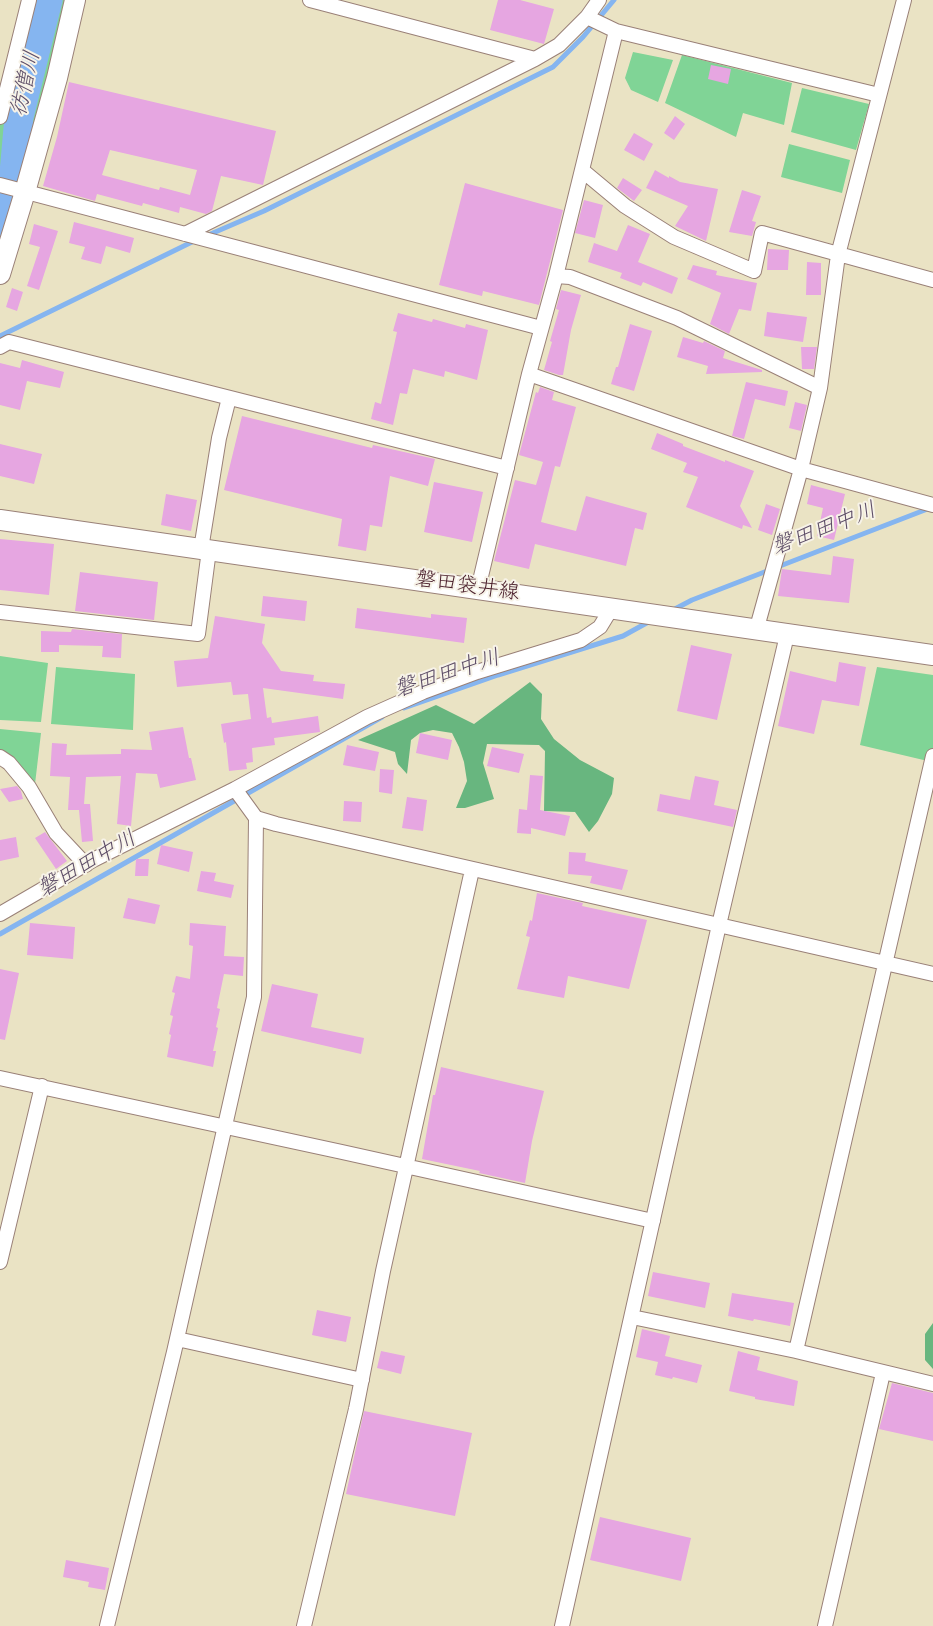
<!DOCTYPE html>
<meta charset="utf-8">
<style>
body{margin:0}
canvas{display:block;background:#eae3c4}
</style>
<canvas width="933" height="1626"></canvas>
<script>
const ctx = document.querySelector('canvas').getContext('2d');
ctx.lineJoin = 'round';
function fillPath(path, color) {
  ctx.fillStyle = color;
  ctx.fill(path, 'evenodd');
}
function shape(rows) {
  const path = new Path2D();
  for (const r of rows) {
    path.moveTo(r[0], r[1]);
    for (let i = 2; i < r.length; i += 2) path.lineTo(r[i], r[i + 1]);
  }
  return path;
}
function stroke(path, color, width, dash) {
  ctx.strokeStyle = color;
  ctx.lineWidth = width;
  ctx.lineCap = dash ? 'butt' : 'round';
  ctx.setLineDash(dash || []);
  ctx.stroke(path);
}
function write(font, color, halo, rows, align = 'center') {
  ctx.font = font + ' "Indie Flower","Klee One",sans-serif';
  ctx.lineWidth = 4;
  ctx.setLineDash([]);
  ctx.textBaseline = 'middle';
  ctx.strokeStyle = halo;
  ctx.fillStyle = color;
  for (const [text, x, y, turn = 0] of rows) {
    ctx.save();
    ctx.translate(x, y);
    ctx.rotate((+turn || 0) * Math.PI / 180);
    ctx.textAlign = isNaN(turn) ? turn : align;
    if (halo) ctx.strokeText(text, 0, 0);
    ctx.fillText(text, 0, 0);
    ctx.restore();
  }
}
fillPath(shape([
 [29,0,73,0,0,268,0,117],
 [633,52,673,60,658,102,631,90,625,78],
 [682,55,792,83,784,125,743,113,736,137,665,103],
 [802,88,869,104,856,150,791,132],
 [789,144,850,160,842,193,781,177],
 [0,656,48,663,41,722,0,720],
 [56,667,135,674,133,730,51,724],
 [877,667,933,675,933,756,932,762,860,745],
 [0,729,41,733,35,784,0,758]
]), '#80d496');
fillPath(shape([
 [530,682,542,694,541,719,554,739,580,760,614,778,612,794,598,821,589,832,575,812,544,811,545,751,539,745,487,744,483,763,494,799,465,808,456,808,467,781,464,762,459,747,452,733,433,730,420,733,411,740,407,774,398,764,395,752,358,740,436,705,474,724],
 [933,1323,933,1369,925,1360,925,1334]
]), '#68b67f');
stroke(shape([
 [206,236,264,211,553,67,583,37,614,0],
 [0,336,196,240],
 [671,611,692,600,930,508],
 [404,708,498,675,623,636,652,620],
 [0,934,382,717]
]), '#85b5f0', 5);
stroke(shape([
 [0,228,14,173,19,117,48,0]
]), '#85b5f0', 29);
fillPath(shape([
 [498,0,520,0,554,9,544,44,490,30],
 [711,65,731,69,728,84,708,79],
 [69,82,276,131,263,185,221,176,212,211,206,214,180,207,179,213,143,203,142,206,97,194,95,201,43,186,57,137],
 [110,150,197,170,190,195,160,187,159,190,102,175],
 [675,116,685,124,674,140,664,133],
 [634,133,653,144,644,161,624,150],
 [655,170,669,178,669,176,680,182,718,189,706,241,675,226,688,206,646,188],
 [623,178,642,190,634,201,617,188],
 [465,183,563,210,539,305,483,291,482,296,439,285],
 [742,190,761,196,752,221,756,222,752,236,729,232],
 [584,200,603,205,595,238,575,233],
 [74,222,134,238,130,253,106,246,101,264,81,259,85,247,69,243],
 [34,224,58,231,39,290,27,286,40,247,29,244],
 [628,225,650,234,638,262,678,278,672,294,643,282,641,286,620,278,622,273,588,262,594,243,617,251],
 [768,249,789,250,788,270,767,270],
 [807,262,821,263,821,295,806,295],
 [693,265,717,271,716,275,757,283,751,311,739,309,729,334,710,324,721,293,687,279],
 [12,288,23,292,17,311,6,307],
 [561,290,581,295,571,330,563,375,559,375,544,370,552,342,550,341,559,310,556,309],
 [767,312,807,317,803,342,764,336],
 [398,313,432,322,433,319,465,328,466,324,488,330,477,380,445,371,444,377,413,369,407,394,400,393,393,425,371,419,375,402,381,404,397,332,393,331],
 [630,324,652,331,634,391,611,384,616,367,618,367],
 [683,337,703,343,704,341,725,351,723,358,762,370,762,372,706,374,708,366,677,357],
 [801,347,817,347,814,369,802,369],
 [22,360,64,372,60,388,27,381,20,410,0,405,0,363,20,368],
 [746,382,788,391,785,406,755,399,744,439,732,436],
 [540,387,554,392,552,400,576,407,560,467,555,466,541,522,576,531,586,496,647,513,643,530,635,528,626,566,535,544,529,569,494,561,515,480,536,485,543,462,519,455,536,392,538,393],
 [795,402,807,405,801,431,789,428],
 [242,416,372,448,373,445,435,459,428,486,390,476,382,527,370,525,366,551,338,546,342,519,224,490],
 [657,433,683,444,683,446,725,462,725,460,754,471,740,506,752,528,743,525,742,529,686,507,698,477,683,472,687,463,651,449],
 [0,444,42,454,34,484,0,476],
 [434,482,483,492,472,542,424,532],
 [811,485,845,494,834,540,817,536,823,508,807,504],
 [166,494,197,500,191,531,161,525],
 [766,504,780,509,772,535,758,530],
 [0,539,54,544,49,595,0,590],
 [833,556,854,559,849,603,778,596,782,569,831,575],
 [80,572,158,582,154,620,75,611],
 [263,596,307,601,305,621,261,616],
 [357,608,431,618,431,614,467,618,464,643,355,628],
 [215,616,265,624,262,643,281,671,314,675,313,681,345,684,343,699,263,688,267,718,271,717,272,723,318,716,320,732,274,738,275,745,252,748,253,762,246,763,247,769,229,771,226,742,224,743,221,724,251,719,248,694,233,695,231,682,177,687,174,661,208,658],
 [72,629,122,634,121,658,102,657,103,646,59,645,59,652,41,652,41,631,71,632],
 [691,645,732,654,717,720,677,711],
 [839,662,866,667,859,706,822,700,814,734,778,726,790,671,836,682],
 [183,727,189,758,191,758,196,780,160,788,157,774,136,773,131,826,117,824,121,776,86,777,84,804,90,804,93,841,82,842,79,810,68,810,70,777,50,776,52,743,67,744,66,755,121,754,121,749,152,750,149,732],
 [420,733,452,740,448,760,416,753],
 [347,745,379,752,375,771,343,765],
 [492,747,524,754,519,773,487,766],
 [380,769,394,770,392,794,379,792],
 [530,775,543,776,540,810,570,816,565,836,531,828,531,834,517,833,519,809,527,810],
 [695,776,719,781,714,805,737,810,733,827,657,811,660,794,690,800],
 [17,786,21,791,23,799,9,802,0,789],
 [407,797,427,800,423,831,402,828],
 [344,801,362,802,361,822,343,821],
 [45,832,67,861,56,869,35,838],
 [16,837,19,857,0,861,0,840],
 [161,845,193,852,189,872,157,864],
 [569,852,586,853,585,861,628,870,622,890,590,883,592,876,568,874],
 [136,859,149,859,148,876,135,876],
 [201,871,216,873,214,881,234,885,231,898,197,891],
 [537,893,583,903,582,906,647,920,629,989,568,976,564,998,517,989,530,937,526,936,530,920,532,921],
 [128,898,160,905,155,924,123,918],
 [30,923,75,927,73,959,27,955],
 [190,923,226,926,224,956,244,957,243,976,224,974,217,1008,220,1009,216,1027,218,1028,213,1051,216,1051,213,1067,167,1057,171,1035,169,1034,173,1016,170,1015,175,993,172,992,176,976,190,979,193,946,189,945],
 [0,969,19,973,5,1040,0,1039],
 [272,984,318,994,311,1027,364,1038,361,1054,261,1031],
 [441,1067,544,1091,532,1141,525,1183,479,1173,480,1171,422,1159,433,1095,435,1095],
 [653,1272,710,1283,705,1308,648,1296],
 [732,1293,794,1303,790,1326,754,1319,753,1321,728,1316],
 [317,1310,351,1317,346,1342,312,1335],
 [642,1329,670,1336,665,1356,702,1365,697,1383,673,1377,672,1379,655,1375,658,1362,636,1357],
 [381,1351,405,1356,401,1374,377,1368],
 [738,1351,760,1357,757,1370,798,1381,794,1406,755,1399,755,1397,729,1391],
 [892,1383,933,1393,933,1441,879,1429],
 [364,1411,472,1433,455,1516,346,1494],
 [600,1517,691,1538,681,1581,590,1560],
 [66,1560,109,1568,105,1590,88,1587,89,1582,63,1577]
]), '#e6a6e1');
const street = shape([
 [310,0,535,59,559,45,587,17,599,0],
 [587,17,616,31,879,95],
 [0,117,29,0],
 [583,171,625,206,674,237,754,271,762,233,933,280],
 [0,185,541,328],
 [185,234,535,59],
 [556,276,570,277,677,318,820,388],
 [0,347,9,342,507,468],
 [529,374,801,469,933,505],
 [201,549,219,438,229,398],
 [478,589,529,374,556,276,616,31],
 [0,612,198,634,209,550],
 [756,631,801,469,820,388,838,255,904,0],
 [0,757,9,763,29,787,56,833,86,865],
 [235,789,256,818,276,824,933,974],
 [0,914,93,860,235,789,367,717,423,692,477,672,581,640,600,627,611,609],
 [0,1078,342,1152,653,1221],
 [0,1262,42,1086],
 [632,1317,796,1351,933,1384],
 [177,1339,362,1380],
 [796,1351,933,756],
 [107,1626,174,1352,254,997,256,818],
 [304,1626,356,1409,383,1271,472,870],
 [562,1626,719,925,787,635],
 [825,1626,883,1373]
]);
const secondary = shape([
 [0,274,25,192,57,78,75,0],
 [0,520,933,655]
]);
stroke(street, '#9a8178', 16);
stroke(secondary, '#9a8178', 22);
stroke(street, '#fff', 14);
stroke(secondary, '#fff', 20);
write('21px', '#4a1f2b', '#f7f3e8', [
 ["磐田袋井線",467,588,8]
]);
write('italic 22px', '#5c4c66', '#f7f3e8', [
 ["彷僧川",28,84,-77],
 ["磐田田中川",825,531,-21],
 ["磐田田中川",448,676,-18],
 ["磐田田中川",88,866,-30]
]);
</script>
